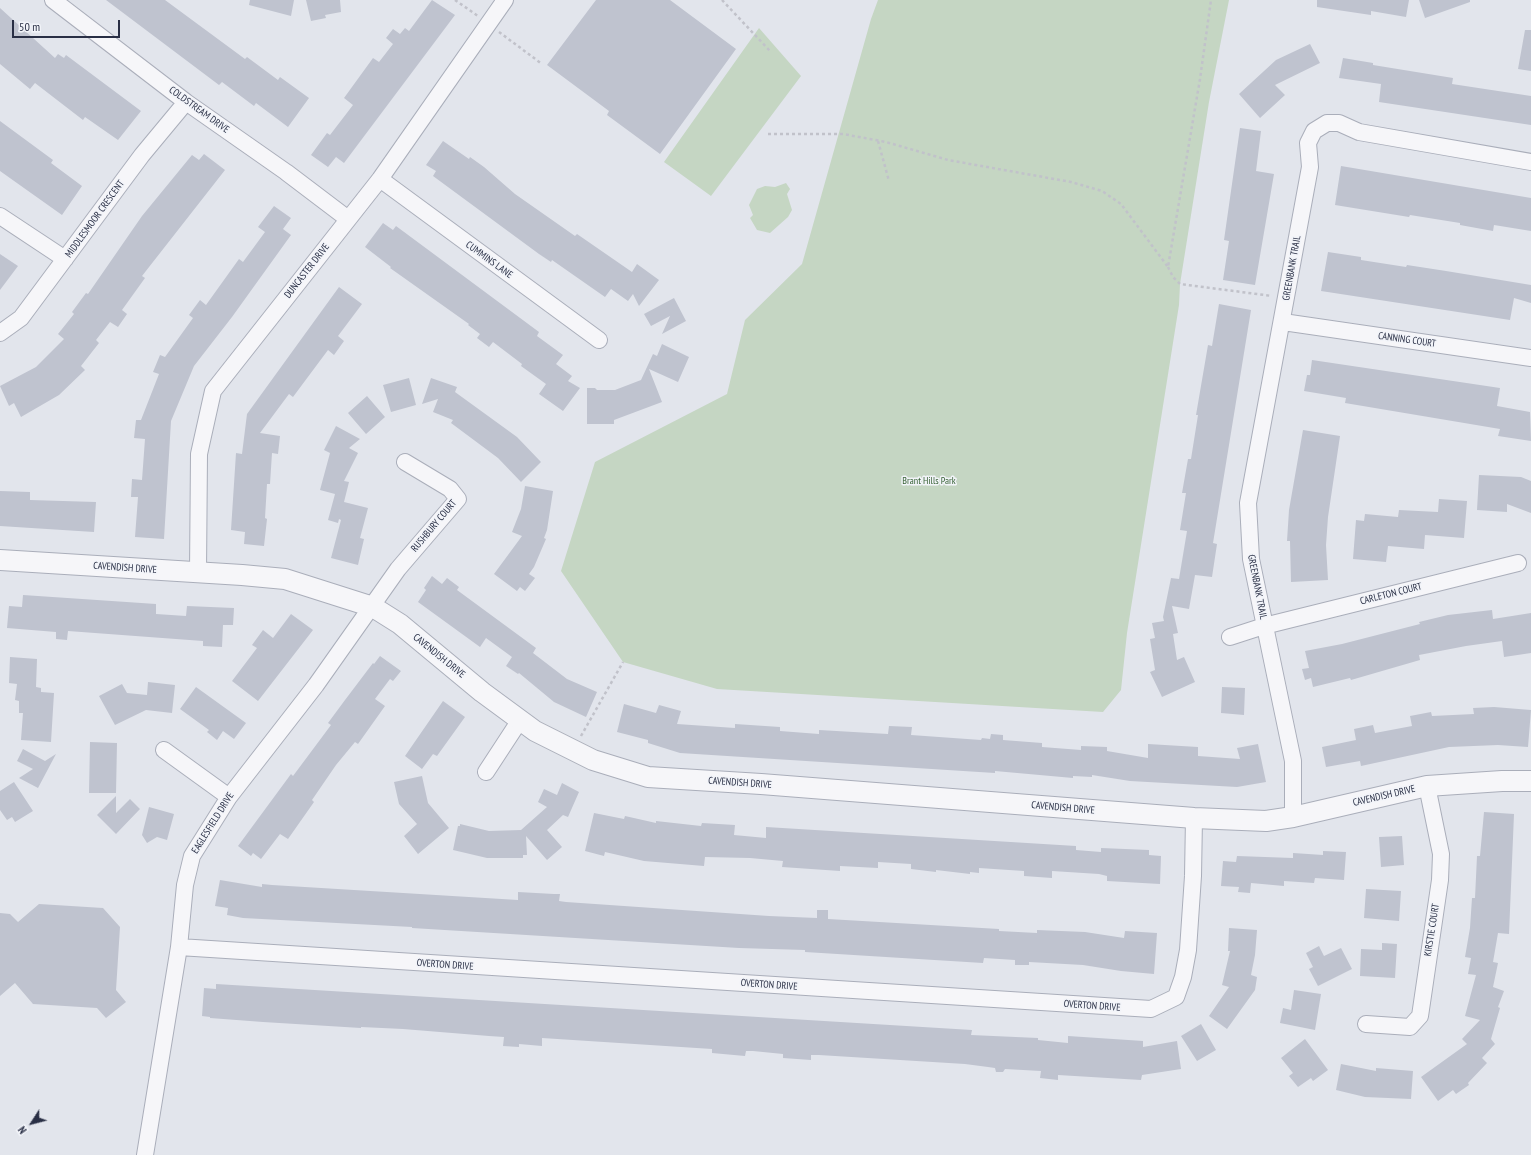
<!DOCTYPE html>
<style>
body{margin:0}
#map{position:relative;width:1531px;height:1155px;overflow:hidden;background:#e2e5ec;font-family:"PT Sans Narrow",sans-serif}
canvas{display:block}
.north{position:absolute;left:12px;top:1103px;width:40px;height:40px;-webkit-text-stroke:3px #f2f4f9;paint-order:stroke;rotate:234deg;font-size:11px;font-weight:700;line-height:16px;text-align:center;color:#292f45}
.north::after{content:'';display:block;margin:auto;width:14px;height:18px;background:#292f45;clip-path:polygon(50% 0,100% 100%,50% 72%,0 100%)}
.scale{position:absolute;left:12px;top:20px;width:108px;height:18px;box-sizing:border-box;border:2px solid #292f45;border-top:0;padding-left:5px;font-size:12px;line-height:14px;white-space:nowrap;color:#292f45;-webkit-text-stroke:3px #f2f4f9;paint-order:stroke}
</style>
<div id="map">
<canvas width="1531" height="1155"></canvas>
<div class="north">N</div>
<div class="scale">50 m</div>
</div>
<script>
const ctx = document.querySelector('canvas').getContext('2d');
ctx.lineJoin = 'round';
function fillPath(path, color) {
  ctx.fillStyle = color;
  ctx.fill(path, 'evenodd');
}
function shape(rows) {
  const path = new Path2D();
  for (const r of rows) {
    path.moveTo(r[0], r[1]);
    for (let i = 2; i < r.length; i += 2) path.lineTo(r[i], r[i + 1]);
  }
  return path;
}
function stroke(path, color, width, dash) {
  ctx.strokeStyle = color;
  ctx.lineWidth = width;
  ctx.lineCap = dash ? 'butt' : 'round';
  ctx.setLineDash(dash || []);
  ctx.stroke(path);
}
function write(font, color, halo, rows, align = 'center') {
  ctx.font = font + ' "PT Sans Narrow",sans-serif';
  ctx.lineWidth = 3;
  ctx.setLineDash([]);
  ctx.textBaseline = 'middle';
  ctx.strokeStyle = halo;
  ctx.fillStyle = color;
  for (const [text, x, y, turn = 0] of rows) {
    ctx.save();
    ctx.translate(x, y);
    ctx.rotate((+turn || 0) * Math.PI / 180);
    ctx.textAlign = isNaN(turn) ? turn : align;
    if (halo) ctx.strokeText(text, 0, 0);
    ctx.fillText(text, 0, 0);
    ctx.restore();
  }
}
fillPath(shape([
 [878,0,1229,0,1209,102,1180,284,1179,305,1127,633,1121,690,1103,712,717,689,623,662,561,571,595,462,727,394,745,320,802,264,871,19],
 [759,28,801,76,711,196,664,162],
 [786,183,790,189,787,194,792,210,788,217,770,233,757,230,750,218,753,215,749,205,757,189,765,186,775,187]
]), '#c5d6c3');
fillPath(shape([
 [106,0,165,0,245,59,247,57,278,80,280,77,309,98,288,127,256,103,254,106,222,82,219,85],
 [250,0,294,0,291,16,249,5],
 [306,0,340,0,341,12,325,15,326,18,311,21],
 [432,0,455,15,344,163,336,157,328,167,311,155,327,133,330,135,353,105,344,98,373,58,379,62,393,44,386,38,393,29,400,34,405,28,409,31],
 [596,0,670,0,736,49,660,154,607,115,609,111,547,65],
 [1317,0,1409,0,1406,17,1371,11,1371,15,1317,7],
 [1419,0,1470,0,1470,2,1425,18],
 [0,8,55,58,58,54,64,58,66,55,141,111,118,140,85,117,83,120,35,83,30,89,0,64],
 [1525,30,1531,30,1531,71,1518,69],
 [1310,44,1320,63,1275,85,1285,95,1260,118,1239,94,1276,60],
 [1343,58,1373,63,1373,65,1453,78,1452,84,1531,96,1531,125,1379,102,1381,84,1339,78],
 [0,121,53,160,51,163,82,186,62,215,0,171],
 [1240,128,1261,131,1256,171,1274,174,1255,285,1223,280,1229,241,1224,240],
 [443,141,469,159,470,157,484,167,515,194,575,236,577,234,632,272,637,264,659,280,639,306,633,294,628,301,611,289,605,297,552,260,551,262,539,254,433,176,436,171,426,165],
 [204,154,225,170,142,276,145,278,122,310,127,314,118,327,110,322,96,340,99,343,81,366,85,370,59,395,21,417,14,403,9,406,0,386,36,367,64,339,58,334,74,314,72,312,86,293,88,294,142,216,192,155,199,160],
 [1341,166,1531,198,1531,231,1494,225,1493,231,1460,225,1460,223,1410,215,1409,217,1335,205],
 [274,206,291,218,283,229,291,235,232,317,194,366,171,421,164,539,135,537,138,497,131,497,132,479,142,480,145,439,134,438,136,420,141,420,159,374,153,372,160,355,165,357,193,318,189,315,200,300,206,305,239,259,243,262,265,232,258,227],
 [383,223,393,230,396,226,539,332,537,336,563,355,556,364,572,376,568,381,580,388,563,411,539,394,546,384,521,366,522,364,493,342,489,347,477,338,480,334,468,325,469,324,390,268,391,267,365,247],
 [1328,252,1361,257,1361,260,1406,267,1407,265,1446,271,1531,285,1531,303,1514,298,1510,320,1321,291],
 [0,254,18,266,0,290],
 [339,287,362,304,338,336,344,341,334,355,328,350,293,397,289,394,260,433,280,436,278,454,272,453,270,484,267,484,265,518,267,519,264,546,244,544,245,532,231,530,236,453,242,454,247,414],
 [674,298,686,321,662,334,670,316,651,326,644,314],
 [1219,304,1251,310,1213,543,1217,544,1212,577,1195,575,1189,609,1172,606,1178,633,1173,634,1177,660,1184,657,1195,682,1162,697,1150,672,1155,670,1150,639,1155,638,1152,623,1164,621,1163,617,1171,578,1179,579,1187,531,1180,530,1186,493,1182,493,1188,459,1191,459,1198,415,1196,415,1208,345,1212,346],
 [662,344,689,357,678,382,649,369,662,402,614,420,614,424,587,424,587,388,595,388,597,390,615,390,641,380,653,354,657,356],
 [1312,360,1500,388,1497,406,1530,412,1531,441,1498,436,1500,429,1345,403,1346,398,1304,391,1307,375,1310,375],
 [409,378,416,405,391,412,383,385],
 [431,378,457,387,455,392,517,437,541,462,521,482,498,458,451,423,453,420,433,412,438,399,422,404],
 [367,396,385,417,366,434,348,413],
 [336,426,360,439,349,448,358,453,344,481,349,482,344,502,368,508,360,538,364,539,358,565,331,558,341,520,339,519,338,523,328,520,335,494,320,490,330,453,324,450],
 [1303,430,1340,436,1328,517,1326,545,1328,580,1291,582,1290,541,1287,541,1289,510],
 [1479,475,1521,477,1531,481,1531,513,1507,504,1507,512,1477,510],
 [525,486,553,491,547,530,544,538,546,539,534,567,529,574,535,578,525,591,520,587,517,591,494,574,522,536,512,532,521,509],
 [0,491,30,492,30,500,96,502,94,532,0,526],
 [1439,499,1467,501,1464,538,1425,535,1424,549,1388,546,1386,562,1353,559,1356,520,1364,521,1365,514,1398,517,1399,510,1438,512],
 [432,576,442,584,447,578,459,587,457,590,536,648,533,653,567,679,597,692,586,717,554,702,519,673,518,674,506,666,512,657,486,638,480,647,418,602,426,590,424,588],
 [23,595,156,604,156,614,186,616,187,606,234,608,233,625,223,625,222,647,203,646,203,641,68,631,67,640,56,639,56,632,7,628,9,606,22,607],
 [1492,610,1493,619,1531,613,1531,653,1504,657,1502,641,1466,646,1419,655,1420,660,1351,680,1350,678,1313,687,1311,678,1305,680,1302,669,1309,668,1305,651,1342,644,1420,624,1419,622,1448,615],
 [291,614,313,630,258,701,232,681,257,648,252,645,263,630,273,638],
 [380,656,401,671,393,681,390,679,375,699,385,706,358,744,355,742,336,765,312,800,314,802,288,839,280,834,261,859,253,853,251,856,238,846,291,774,293,776,331,725,328,723,345,700,373,663,374,664],
 [10,657,37,659,36,687,41,688,41,692,54,693,51,742,21,740,23,713,19,713,19,701,15,700,17,684,9,683],
 [148,682,175,685,172,713,146,710,115,725,99,696,122,684,127,693,147,695],
 [196,687,246,723,234,739,223,731,217,740,207,732,209,730,180,709],
 [1222,687,1245,688,1244,715,1221,713],
 [443,701,465,717,437,756,433,754,422,769,405,756],
 [624,704,656,713,659,705,681,711,677,724,735,728,735,724,780,727,780,731,819,734,819,730,888,734,889,726,912,727,911,735,981,740,982,738,990,739,991,734,1003,735,1003,740,1042,743,1042,747,1081,750,1081,746,1107,747,1107,751,1148,758,1148,744,1198,747,1198,756,1240,759,1237,748,1258,744,1266,782,1237,787,1130,781,1092,775,1092,777,1073,776,1073,778,995,771,995,773,979,772,680,753,648,743,648,740,617,732],
 [1494,707,1531,710,1528,747,1498,745,1449,747,1361,766,1360,761,1326,767,1322,747,1356,740,1354,729,1373,725,1375,733,1412,726,1410,716,1431,712,1432,716,1474,714,1473,708],
 [90,742,117,743,116,793,89,793],
 [23,749,45,761,56,754,38,788,19,778,33,769,17,761],
 [422,776,428,803,449,828,418,854,404,836,417,824,399,804,394,782],
 [14,782,33,811,15,822,12,817,7,820,0,810,0,791],
 [562,783,579,792,568,817,563,815,547,830,562,847,547,860,526,836,527,855,523,855,523,858,487,858,453,850,458,826,460,826,460,824,489,831,521,830,547,807,538,802,544,789,557,795],
 [116,796,116,813,130,799,140,809,116,834,97,815],
 [149,807,174,814,167,840,157,837,147,843,142,835],
 [1484,812,1514,814,1509,934,1498,933,1493,962,1498,963,1493,987,1504,991,1498,1007,1500,1008,1491,1039,1495,1044,1482,1058,1487,1063,1468,1083,1469,1085,1456,1094,1453,1090,1438,1101,1421,1077,1467,1044,1462,1039,1480,1020,1465,1016,1476,975,1468,974,1471,958,1465,957,1470,928,1472,898,1475,898,1477,856,1480,856],
 [594,813,624,819,625,816,656,823,656,821,701,826,702,823,735,825,734,835,766,838,766,827,1076,846,1076,850,1101,852,1101,848,1149,850,1149,855,1161,856,1160,884,1107,881,1107,876,1099,874,1052,871,1052,878,1024,876,1024,871,979,868,979,873,970,872,970,874,936,870,936,872,911,869,911,864,878,862,878,868,840,866,840,871,782,867,783,861,750,858,705,857,704,866,644,861,605,852,604,856,585,851],
 [1402,836,1404,865,1381,867,1379,837],
 [1323,851,1346,852,1344,880,1315,878,1314,883,1284,881,1284,886,1251,883,1250,893,1238,892,1239,887,1221,886,1223,861,1236,862,1237,856,1293,858,1293,853,1323,855],
 [220,880,262,887,262,884,272,885,518,900,518,892,554,894,560,894,559,901,566,902,769,916,817,918,817,910,828,910,828,919,999,929,999,931,1037,933,1037,930,1085,932,1124,938,1125,931,1157,933,1154,974,1121,971,1083,965,1029,962,1029,965,1015,965,1015,960,984,958,983,963,805,952,805,950,739,948,412,928,412,927,243,918,227,915,228,908,215,906],
 [1366,889,1401,891,1399,921,1364,918],
 [39,904,103,908,120,927,116,990,126,1002,106,1018,97,1008,33,1004,15,983,0,996,0,913,10,914,18,922],
 [1229,928,1257,930,1255,955,1251,975,1257,977,1255,990,1227,1029,1209,1016,1229,987,1222,985,1230,951,1228,951],
 [1382,943,1397,944,1395,978,1360,976,1361,949,1382,950],
 [1319,946,1324,956,1341,948,1352,969,1318,986,1309,969,1313,967,1306,953],
 [216,984,972,1030,971,1035,1038,1038,1038,1040,1068,1043,1068,1036,1143,1041,1143,1047,1177,1041,1181,1069,1142,1075,1141,1080,1058,1075,1058,1080,1040,1078,1041,1071,1005,1069,1003,1072,996,1072,995,1068,988,1067,965,1064,819,1055,811,1055,811,1060,783,1058,783,1054,753,1051,746,1051,745,1056,712,1053,712,1049,542,1038,542,1046,519,1044,519,1047,503,1046,504,1037,489,1036,403,1029,361,1027,361,1028,263,1022,210,1018,210,1017,202,1016,204,988,216,989],
 [1294,990,1321,994,1315,1030,1280,1023,1283,1008,1291,1010],
 [1201,1024,1216,1050,1197,1061,1181,1036],
 [1305,1039,1328,1070,1313,1081,1311,1078,1298,1087,1289,1076,1293,1073,1281,1058],
 [1341,1064,1376,1071,1376,1068,1413,1071,1411,1099,1365,1097,1336,1090]
]), '#bfc3cf');
const minor = shape([
 [53,0,186,102,286,172,348,219],
 [380,179,599,340],
 [0,216,65,259],
 [1283,322,1531,358],
 [0,333,21,318,142,155,186,102],
 [198,572,199,454,213,391,380,179,505,0],
 [1230,637,1264,626,1518,563],
 [164,750,229,797],
 [486,772,520,720],
 [1293,817,1293,761,1251,559,1248,503,1310,167,1308,143,1314,131,1327,123,1339,123,1359,132,1531,162],
 [179,947,1151,1009,1176,997,1183,977,1188,950,1193,876,1194,818],
 [1366,1024,1410,1027,1420,1016,1440,880,1441,854,1427,786],
 [145,1155,179,947,185,885,192,856,229,797,316,685,398,569,458,499,450,489,405,462]
]);
const tertiary = shape([
 [0,560,242,575,285,579,373,607,400,624,482,692,535,731,593,760,648,777,761,784,1194,818,1266,821,1293,817,1427,786,1502,781,1531,781]
]);
stroke(minor, '#aaaeba', 18);
stroke(tertiary, '#aaaeba', 22);
stroke(shape([
 [455,0,478,16],
 [722,0,770,51],
 [499,32,542,64],
 [768,134,843,134,886,142,948,160,1071,182,1102,191,1121,204,1168,267,1200,79,1211,0],
 [878,141,889,181],
 [1168,267,1173,277,1180,284,1272,296],
 [581,736,623,662]
]), '#c1c2ca', 2.5, [3, 3]);
stroke(minor, '#f6f6f9', 16);
stroke(tertiary, '#f6f6f9', 20);
write('10px', '#292f45', '#f2f4f9', [
 ["COLDSTREAM DRIVE",199,110,36],
 ["MIDDLESMOOR CRESCENT",95,219,-54],
 ["CUMMINS LANE",489,260,36],
 ["GREENBANK TRAIL",1292,268,-80],
 ["DUNCASTER DRIVE",307,271,-52],
 ["CANNING COURT",1407,340,8],
 ["RUSHBURY COURT",434,526,-50],
 ["CAVENDISH DRIVE",125,568,4],
 ["GREENBANK TRAIL",1257,587,79],
 ["CARLETON COURT",1391,594,-14],
 ["CAVENDISH DRIVE",439,656,39],
 ["CAVENDISH DRIVE",740,783,4],
 ["CAVENDISH DRIVE",1384,796,-13],
 ["CAVENDISH DRIVE",1063,808,5],
 ["EAGLESFIELD DRIVE",213,823,-58],
 ["KIRSTIE COURT",1432,930,-81],
 ["OVERTON DRIVE",445,965,4],
 ["OVERTON DRIVE",769,985,4],
 ["OVERTON DRIVE",1092,1006,4]
]);
write('10px', '#376235', '#f2f4f9', [
 ["Brant Hills Park",929,481]
]);
</script>
